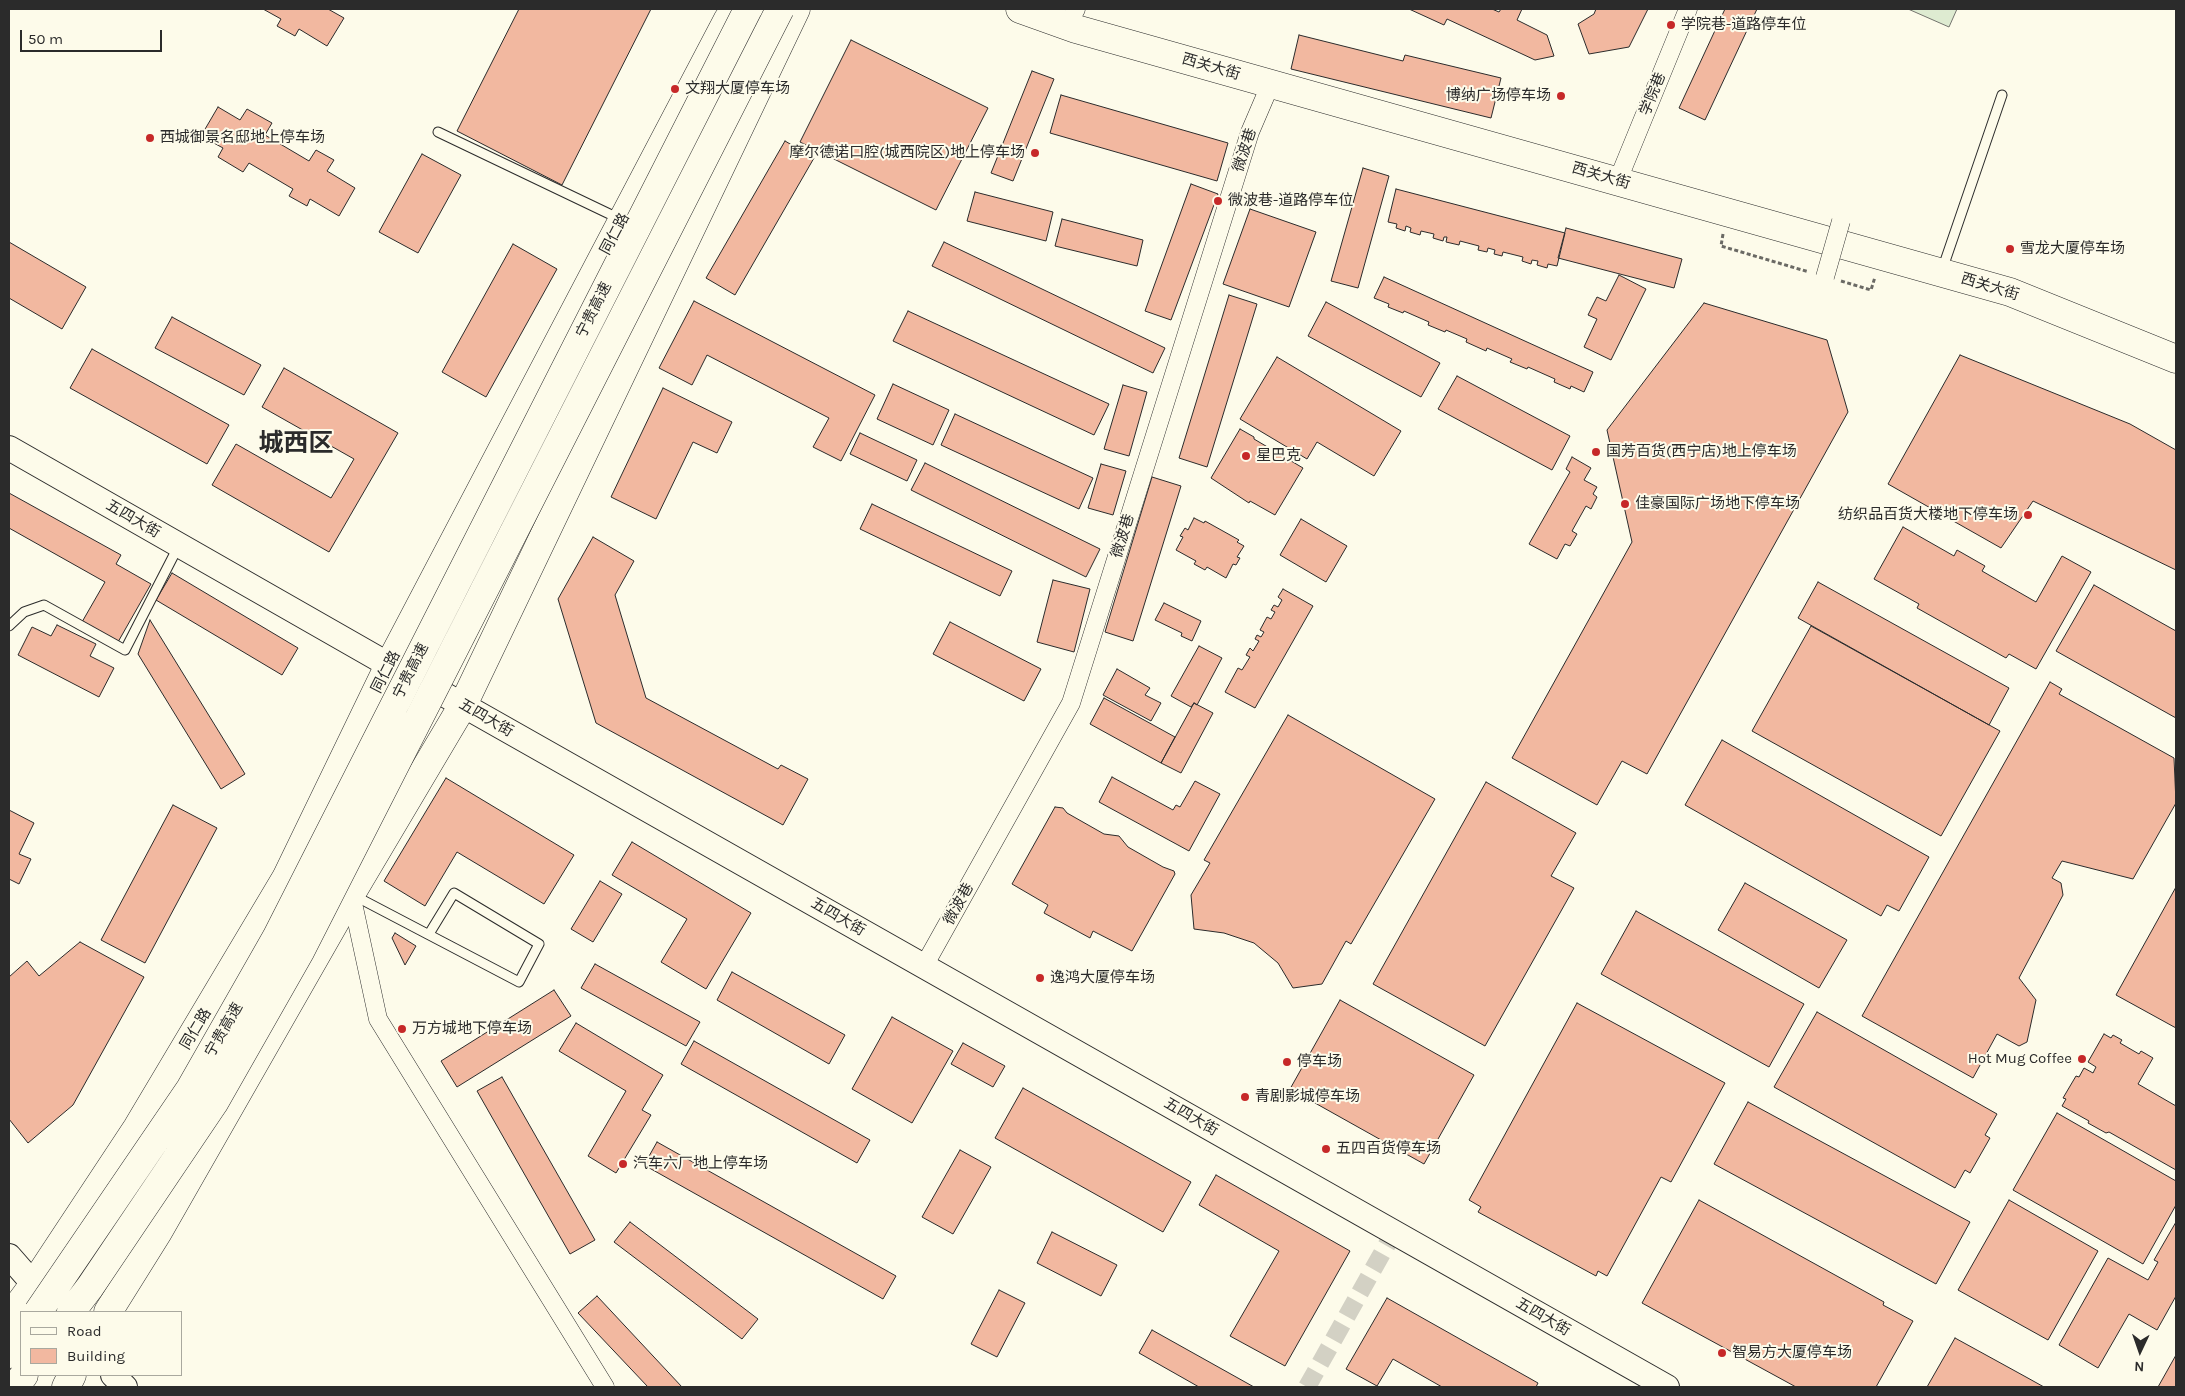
<!DOCTYPE html>
<meta charset="utf-8">
<style>
body{margin:0}
#map{position:relative;width:2185px;height:1396px;overflow:hidden;background:#fdfbea;font-family:Karla,sans-serif}
canvas{display:block}
.frame{position:absolute;inset:0;border:10px solid #2b2b2b;pointer-events:none}
.legend{position:absolute;left:20px;top:1311px;width:162px;height:65px;box-sizing:border-box;background:#fdfbea;border:1px solid #a9a89e;margin:0;padding:6px 9px;list-style:none;font-size:15px;color:#2b2b2b}
.legend li{display:flex;align-items:center;gap:10px;height:25px}
.legend b{width:25px;border:1px solid #a9a89e}
.north{position:absolute;left:2115px;top:1326px;width:50px;height:50px;-webkit-text-stroke:4px #fdfbea;paint-order:stroke;rotate:183deg;font-size:14px;font-weight:700;line-height:20px;text-align:center;color:#2b2b2b}
.north::after{content:'';display:block;margin:auto;width:18px;height:22px;background:#2b2b2b;clip-path:polygon(50% 0,100% 100%,50% 72%,0 100%)}
.scale{position:absolute;left:20px;top:30px;width:142px;height:22px;box-sizing:border-box;border:2px solid #2b2b2b;border-top:0;padding-left:6px;font-size:15px;line-height:18px;white-space:nowrap;color:#2b2b2b;-webkit-text-stroke:4px #fdfbea;paint-order:stroke}
</style>
<div id="map">
<canvas width="2185" height="1396"></canvas>
<div class="frame"></div>
<ul class="legend">
<li><b style="height:6px;background:#fdfbea"></b>Road</li>
<li><b style="height:14px;background:#f2b8a0"></b>Building</li>
</ul>
<div class="north">N</div>
<div class="scale">50 m</div>
</div>
<script>
const ctx = document.querySelector('canvas').getContext('2d');
ctx.lineJoin = 'round';
function fillPath(path, color) {
  ctx.fillStyle = color;
  ctx.fill(path, 'evenodd');
}
function shape(rows) {
  const path = new Path2D();
  for (const r of rows) {
    path.moveTo(r[0], r[1]);
    for (let i = 2; i < r.length; i += 2) path.lineTo(r[i], r[i + 1]);
  }
  return path;
}
function stroke(path, color, width, dash) {
  ctx.strokeStyle = color;
  ctx.lineWidth = width;
  ctx.lineCap = dash ? 'butt' : 'round';
  ctx.setLineDash(dash || []);
  ctx.stroke(path);
}
function write(font, color, halo, rows, align = 'center') {
  ctx.font = font + ' Karla,"Noto Sans SC",sans-serif';
  ctx.lineWidth = 4;
  ctx.setLineDash([]);
  ctx.textBaseline = 'middle';
  ctx.strokeStyle = halo;
  ctx.fillStyle = color;
  for (const [text, x, y, turn = 0] of rows) {
    ctx.save();
    ctx.translate(x, y);
    ctx.rotate((+turn || 0) * Math.PI / 180);
    ctx.textAlign = isNaN(turn) ? turn : align;
    if (halo) ctx.strokeText(text, 0, 0);
    ctx.fillText(text, 0, 0);
    ctx.restore();
  }
}
const green = shape([
 [1908,9,1957,9,1949,27,1908,9]
]);
fillPath(green, '#deebd1');
stroke(green, '#74746e', 1);
const building = shape([
 [263,9,328,9,344,18,327,46,299,29,295,36,277,26,281,19,263,9],
 [519,9,651,9,562,185,457,131,519,9],
 [1409,9,1492,9,1499,12,1501,9,1522,9,1517,20,1547,35,1554,56,1535,60,1447,19,1444,25,1409,9],
 [1596,9,1648,9,1629,47,1589,54,1578,24,1594,14,1596,9],
 [1725,9,1757,9,1705,120,1679,108,1725,9],
 [1299,35,1403,61,1405,55,1501,78,1491,118,1291,69,1299,35],
 [851,40,988,108,936,210,800,142,851,40],
 [1032,71,1054,79,1013,181,991,173,1032,71],
 [1061,95,1228,143,1217,181,1050,133,1061,95],
 [218,107,240,120,247,109,272,123,265,135,309,161,316,150,334,160,327,171,355,188,339,216,310,199,307,206,289,196,293,189,249,163,243,172,218,157,223,148,201,136,218,107],
 [785,141,814,158,735,295,706,278,785,141],
 [422,154,461,175,418,253,379,232,422,154],
 [1363,168,1389,176,1358,288,1331,281,1363,168],
 [1191,184,1218,194,1171,320,1145,311,1191,184],
 [1396,189,1565,233,1557,266,1548,264,1547,268,1537,265,1538,261,1532,260,1531,264,1522,261,1523,257,1503,252,1502,256,1494,254,1495,250,1488,248,1487,252,1478,250,1479,246,1460,241,1459,245,1446,242,1447,237,1444,237,1443,241,1433,238,1434,234,1421,231,1420,235,1410,232,1411,228,1406,226,1405,231,1396,228,1397,224,1388,222,1396,189],
 [975,192,1053,212,1046,241,967,221,975,192],
 [1250,209,1316,232,1289,307,1223,284,1250,209],
 [1062,219,1143,240,1137,266,1055,246,1062,219],
 [1566,228,1682,259,1674,288,1558,258,1566,228],
 [9,242,86,287,62,329,9,298,9,242],
 [944,242,1165,348,1153,373,932,266,944,242],
 [513,244,557,269,486,397,442,372,513,244],
 [1619,275,1646,289,1611,360,1584,347,1597,319,1588,315,1597,297,1606,301,1619,275],
 [1384,277,1593,372,1584,392,1571,386,1570,389,1554,382,1555,379,1528,367,1527,369,1510,362,1512,359,1487,348,1486,351,1466,342,1467,339,1446,330,1445,332,1428,325,1429,322,1404,311,1403,313,1388,307,1389,304,1374,298,1384,277],
 [1229,295,1257,304,1207,467,1179,458,1229,295],
 [694,301,875,395,841,461,813,447,829,418,707,355,692,385,659,368,694,301],
 [1326,302,1440,363,1421,397,1308,336,1326,302],
 [1704,303,1827,340,1848,412,1647,774,1622,761,1597,805,1512,758,1632,542,1607,430,1704,303],
 [908,311,1109,404,1094,435,893,341,908,311],
 [172,317,261,365,244,395,155,348,172,317],
 [92,349,229,425,207,464,70,388,92,349],
 [1960,355,2130,424,2176,450,2176,570,2033,501,2001,548,1888,484,1960,355],
 [1277,357,1401,431,1374,476,1317,442,1307,459,1240,419,1277,357],
 [284,368,398,433,329,552,212,485,236,444,331,498,354,459,262,407,284,368],
 [1457,376,1570,436,1552,470,1438,409,1457,376],
 [893,384,949,410,933,445,877,419,893,384],
 [1123,385,1147,392,1129,456,1104,449,1123,385],
 [663,388,732,422,717,453,693,442,656,519,611,497,663,388],
 [955,414,1093,478,1079,509,941,445,955,414],
 [1240,429,1254,437,1254,439,1303,468,1275,515,1250,501,1249,503,1211,478,1240,429],
 [860,433,917,460,907,481,850,454,860,433],
 [1572,457,1591,468,1584,480,1597,487,1593,494,1597,497,1591,509,1586,506,1572,531,1577,534,1570,546,1565,544,1557,559,1529,544,1570,472,1566,469,1572,457],
 [925,463,1100,549,1086,577,911,490,925,463],
 [1101,464,1126,471,1113,515,1088,508,1101,464],
 [1152,477,1181,486,1133,641,1105,632,1152,477],
 [9,493,121,555,116,564,151,584,118,642,82,622,105,582,9,528,9,493],
 [872,504,1012,571,1000,596,860,529,872,504],
 [1194,518,1204,523,1205,521,1239,540,1237,542,1244,546,1237,557,1240,558,1236,565,1233,564,1226,578,1207,567,1205,570,1194,564,1196,561,1176,550,1183,537,1180,536,1185,528,1188,530,1194,518],
 [1301,519,1347,546,1326,582,1280,555,1301,519],
 [1903,527,1954,556,1957,550,1985,566,1982,571,2036,602,2062,556,2091,572,2036,669,2009,654,2006,658,1917,608,1919,604,1874,579,1903,527],
 [593,537,634,561,615,595,646,698,778,769,781,765,808,779,783,825,596,723,558,599,593,537],
 [172,573,298,648,282,675,156,600,172,573],
 [1053,580,1090,589,1074,652,1037,642,1053,580],
 [1818,582,2009,688,1989,725,1798,618,1818,582],
 [2094,585,2176,631,2176,718,2056,651,2094,585],
 [1283,589,1313,606,1255,708,1225,692,1238,668,1242,670,1250,657,1246,655,1250,648,1253,651,1259,641,1255,639,1257,635,1261,637,1264,632,1260,630,1267,617,1271,619,1275,612,1271,610,1274,605,1278,607,1282,600,1278,597,1283,589],
 [1164,603,1201,621,1192,641,1181,636,1182,633,1155,620,1164,603],
 [150,620,245,774,221,789,138,654,150,620],
 [950,622,1041,669,1024,701,933,654,950,622],
 [57,625,96,644,90,656,114,668,99,697,18,655,32,627,51,636,57,625],
 [1811,626,2000,731,1941,836,1752,731,1811,626],
 [1199,646,1222,658,1197,705,1194,703,1191,707,1171,696,1199,646],
 [1117,669,1150,688,1145,695,1161,703,1151,721,1103,695,1117,669],
 [2050,682,2062,689,2059,694,2174,758,2176,803,2133,879,2062,861,2052,878,2061,883,2063,895,2019,978,2036,1000,2027,1042,2019,1046,1997,1034,1973,1078,1862,1016,2050,682],
 [1104,698,1175,737,1161,763,1090,724,1104,698],
 [1194,703,1213,713,1181,773,1161,763,1194,703],
 [1288,715,1435,799,1351,944,1346,941,1322,984,1293,988,1278,963,1254,943,1224,933,1194,929,1191,895,1210,863,1204,860,1288,715],
 [1722,740,1929,857,1899,911,1887,905,1881,916,1685,805,1722,740],
 [1112,777,1173,810,1176,805,1180,807,1195,781,1220,794,1189,851,1099,802,1112,777],
 [446,778,574,855,544,904,457,852,425,906,384,881,446,778],
 [1486,782,1576,833,1551,876,1574,888,1485,1046,1373,984,1486,782],
 [173,805,217,828,145,963,101,940,173,805],
 [1055,807,1063,808,1067,813,1104,834,1119,836,1128,847,1163,867,1174,871,1175,874,1132,951,1093,931,1090,938,1044,913,1048,905,1012,884,1055,807],
 [9,810,34,823,19,854,31,859,19,884,9,879,9,810],
 [632,842,751,913,706,989,661,962,687,919,612,875,632,842],
 [600,881,622,894,593,942,571,929,600,881],
 [1745,883,1847,940,1819,988,1718,930,1745,883],
 [2176,887,2176,1028,2116,995,2176,887],
 [1636,911,1804,1004,1769,1067,1601,974,1636,911],
 [395,933,416,946,405,965,392,938,395,933],
 [80,942,144,977,73,1105,28,1143,9,1119,9,977,27,961,39,976,80,942],
 [595,964,700,1022,686,1046,581,988,595,964],
 [732,972,845,1035,829,1064,717,1000,732,972],
 [554,990,571,1016,457,1087,441,1061,554,990],
 [1340,1000,1474,1075,1424,1164,1290,1089,1340,1000],
 [1577,1003,1725,1083,1671,1182,1661,1177,1607,1276,1598,1271,1596,1276,1478,1212,1481,1207,1469,1200,1577,1003],
 [1817,1012,1997,1114,1985,1135,1990,1138,1970,1173,1965,1170,1955,1188,1774,1087,1817,1012],
 [892,1017,953,1051,912,1123,852,1089,892,1017],
 [576,1023,663,1075,642,1110,651,1115,616,1173,588,1156,626,1091,559,1051,576,1023],
 [2104,1034,2111,1038,2113,1035,2122,1040,2120,1043,2139,1054,2141,1051,2153,1058,2138,1084,2176,1106,2176,1170,2109,1132,2106,1133,2088,1123,2089,1121,2062,1106,2066,1099,2063,1098,2076,1076,2079,1077,2084,1068,2093,1073,2096,1067,2088,1062,2104,1034],
 [694,1041,870,1140,857,1163,681,1064,694,1041],
 [963,1043,1005,1066,993,1087,951,1064,963,1043],
 [502,1077,595,1240,570,1254,477,1091,502,1077],
 [1023,1088,1191,1182,1163,1232,995,1138,1023,1088],
 [1748,1102,1970,1222,1936,1284,1714,1164,1748,1102],
 [2057,1113,2176,1181,2176,1205,2143,1264,2013,1190,2057,1113],
 [657,1142,896,1276,883,1299,644,1165,657,1142],
 [960,1150,991,1167,953,1234,922,1217,960,1150],
 [1216,1175,1350,1251,1285,1366,1230,1336,1279,1251,1199,1205,1216,1175],
 [1699,1200,1884,1302,1883,1305,1913,1321,1876,1387,1796,1387,1642,1303,1699,1200],
 [2009,1200,2098,1251,2048,1340,1958,1290,2009,1200],
 [630,1222,758,1319,742,1339,614,1242,630,1222],
 [2176,1222,2176,1296,2157,1330,2129,1314,2098,1368,2059,1345,2108,1258,2148,1280,2158,1262,2154,1260,2176,1222],
 [1052,1232,1117,1265,1101,1296,1037,1263,1052,1232],
 [999,1290,1025,1303,997,1357,971,1344,999,1290],
 [597,1296,682,1387,648,1387,578,1313,597,1296],
 [1387,1298,1538,1383,1536,1387,1442,1387,1393,1359,1377,1386,1346,1369,1387,1298],
 [1152,1330,1254,1387,1199,1387,1139,1353,1152,1330],
 [1955,1338,2026,1377,2044,1387,1927,1387,1955,1338],
 [2176,1355,2176,1387,2158,1387,2176,1355]
]);
fillPath(building, '#f2b8a0');
stroke(building, '#2b2b2b', 1);
stroke(shape([
 [1307,1387,1394,1232]
]), '#d3d1c4', 18, [18, 9]);
const lane = shape([
 [438,132,620,219],
 [1942,270,2002,95],
 [9,626,24,612,44,605,125,650,179,545],
 [353,895,519,982,539,944,454,893,429,934]
]);
const street = shape([
 [1067,26,1076,9],
 [1618,180,1688,9],
 [351,894,378,1019,605,1387],
 [924,966,1071,703,1250,132,1271,83]
]);
const secondary = shape([
 [9,448,389,665,431,687,1667,1387],
 [9,1256,58,1312],
 [113,1375,125,1387]
]);
const primary = shape([
 [1020,9,1076,29,2010,292,2176,359],
 [108,1312,158,1232,351,894,463,705,796,9],
 [9,1318,34,1284,137,1128,286,878,389,665,728,19]
]);
const highway = shape([
 [9,1312,15,1308],
 [9,1354,21,1336],
 [15,1387,24,1375],
 [66,1387,72,1375]
]);
stroke(lane, '#2b2b2b', 11);
stroke(street, '#2b2b2b', 19);
stroke(secondary, '#2b2b2b', 26);
stroke(primary, '#2b2b2b', 29);
stroke(highway, '#2b2b2b', 29);
stroke(shape([
 [1723,234,1721,246,1809,272],
 [1841,281,1871,290,1875,277]
]), '#6a6964', 3, [4, 2.5]);
stroke(lane, '#fdfbea', 9);
stroke(street, '#fdfbea', 18);
stroke(secondary, '#fdfbea', 24);
stroke(primary, '#fdfbea', 28);
stroke(highway, '#fdfbea', 28);
const streetBridge = shape([
 [1825,277,1841,221]
]);
const highwayBridge = shape([
 [38,1312,190,1089,276,938,748,9],
 [71,1312,90,1287,214,1103,301,950,780,9]
]);
stroke(streetBridge, '#2b2b2b', 19, []);
stroke(highwayBridge, '#2b2b2b', 29, []);
stroke(streetBridge, '#fdfbea', 18);
stroke(highwayBridge, '#fdfbea', 28);
for (const [x, y, r, color] of [
 [1671,25,5,"#c62828"],
 [675,89,5,"#c62828"],
 [1561,96,5,"#c62828"],
 [150,138,5,"#c62828"],
 [1035,153,5,"#c62828"],
 [1218,201,5,"#c62828"],
 [2010,249,5,"#c62828"],
 [1596,452,5,"#c62828"],
 [1246,456,5,"#c62828"],
 [1625,504,5,"#c62828"],
 [2028,515,5,"#c62828"],
 [1040,978,5,"#c62828"],
 [402,1029,5,"#c62828"],
 [2082,1059,5,"#c62828"],
 [1287,1062,5,"#c62828"],
 [1245,1097,5,"#c62828"],
 [1326,1149,5,"#c62828"],
 [623,1164,5,"#c62828"],
 [1722,1353,5,"#c62828"]
]) {
  const dot = new Path2D();
  dot.arc(x, y, r, 0, 2 * Math.PI);
  ctx.fillStyle = color;
  ctx.fill(dot);
  stroke(dot, '#fdfbea', 2);
}
write('15px', '#2b2b2b', '#fdfbea', [
 ["学院巷-道路停车位",1681,25],
 ["文翔大厦停车场",685,89],
 ["博纳广场停车场",1551,96,"right"],
 ["西城御景名邸地上停车场",160,138],
 ["摩尔德诺口腔(城西院区)地上停车场",1025,153,"right"],
 ["微波巷-道路停车位",1228,201],
 ["雪龙大厦停车场",2020,249],
 ["国芳百货(西宁店)地上停车场",1606,452],
 ["星巴克",1256,456],
 ["佳豪国际广场地下停车场",1635,504],
 ["纺织品百货大楼地下停车场",2018,515,"right"],
 ["逸鸿大厦停车场",1050,978],
 ["万方城地下停车场",412,1029],
 ["Hot Mug Coffee",2072,1059,"right"],
 ["停车场",1297,1062],
 ["青剧影城停车场",1255,1097],
 ["五四百货停车场",1336,1149],
 ["汽车六厂地上停车场",633,1164],
 ["智易方大厦停车场",1732,1353]
], 'left');
write('15px', '#2b2b2b', '#fdfbea', [
 ["西关大街",1211,67,16],
 ["学院巷",1653,94,-68],
 ["微波巷",1245,150,-72],
 ["西关大街",1601,176,16],
 ["同仁路",615,234,-62],
 ["西关大街",1990,287,17],
 ["宁贵高速",594,310,-63],
 ["五四大街",133,519,30],
 ["微波巷",1123,536,-73],
 ["宁贵高速",411,671,-63],
 ["同仁路",386,672,-63],
 ["五四大街",486,718,30],
 ["微波巷",959,904,-61],
 ["五四大街",838,917,30],
 ["同仁路",196,1029,-59],
 ["宁贵高速",224,1030,-60],
 ["五四大街",1191,1117,30],
 ["五四大街",1543,1317,30]
]);
write('bold 25px', '#2b2b2b', '#fdfbea', [
 ["城西区",296,444]
]);
</script>
